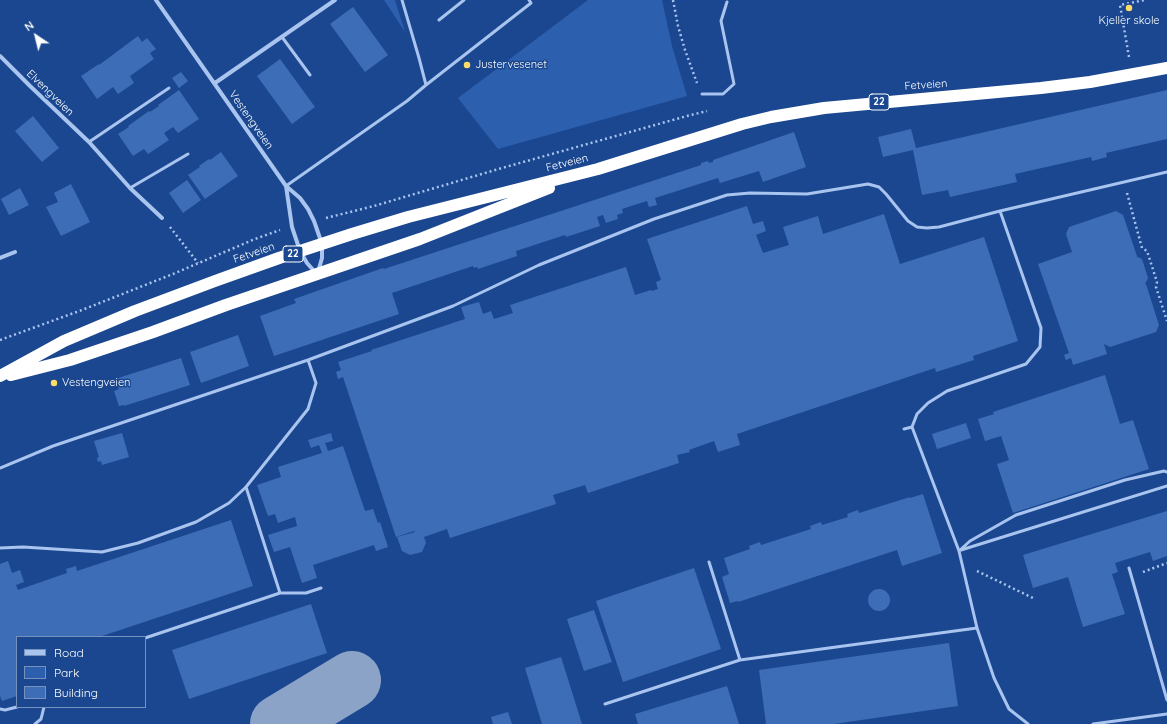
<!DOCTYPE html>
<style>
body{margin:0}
#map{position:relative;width:1167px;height:724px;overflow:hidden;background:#1a4790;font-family:Quicksand,sans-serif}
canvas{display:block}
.legend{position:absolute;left:16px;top:636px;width:130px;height:72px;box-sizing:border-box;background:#1a4790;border:1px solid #7691bc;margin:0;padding:5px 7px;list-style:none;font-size:12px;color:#fff}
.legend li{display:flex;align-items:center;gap:8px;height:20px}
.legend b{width:20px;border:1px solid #7691bc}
.north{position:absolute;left:16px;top:16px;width:40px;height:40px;-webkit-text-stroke:3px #1a4790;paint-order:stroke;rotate:325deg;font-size:11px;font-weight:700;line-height:16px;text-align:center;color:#fff}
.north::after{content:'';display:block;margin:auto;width:14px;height:18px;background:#fff;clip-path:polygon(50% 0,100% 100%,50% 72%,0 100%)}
</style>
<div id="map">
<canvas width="1167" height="724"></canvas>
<ul class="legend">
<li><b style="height:5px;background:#a8c4ef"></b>Road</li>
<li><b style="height:11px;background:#2d5faf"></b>Park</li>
<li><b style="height:11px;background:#3e6db7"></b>Building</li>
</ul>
<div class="north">N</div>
</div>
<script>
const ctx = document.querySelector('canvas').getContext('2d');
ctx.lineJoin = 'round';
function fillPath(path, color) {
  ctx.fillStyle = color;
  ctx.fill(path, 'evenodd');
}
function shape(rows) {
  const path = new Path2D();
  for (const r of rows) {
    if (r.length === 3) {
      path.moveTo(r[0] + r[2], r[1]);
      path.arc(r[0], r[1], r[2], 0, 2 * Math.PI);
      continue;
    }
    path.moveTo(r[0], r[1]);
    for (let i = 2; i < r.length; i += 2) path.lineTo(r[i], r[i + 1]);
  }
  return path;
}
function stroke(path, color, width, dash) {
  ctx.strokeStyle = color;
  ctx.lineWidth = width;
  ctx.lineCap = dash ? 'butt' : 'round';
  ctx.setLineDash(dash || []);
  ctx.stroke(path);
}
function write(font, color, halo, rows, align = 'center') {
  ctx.font = font + ' Quicksand,sans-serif';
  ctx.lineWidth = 3;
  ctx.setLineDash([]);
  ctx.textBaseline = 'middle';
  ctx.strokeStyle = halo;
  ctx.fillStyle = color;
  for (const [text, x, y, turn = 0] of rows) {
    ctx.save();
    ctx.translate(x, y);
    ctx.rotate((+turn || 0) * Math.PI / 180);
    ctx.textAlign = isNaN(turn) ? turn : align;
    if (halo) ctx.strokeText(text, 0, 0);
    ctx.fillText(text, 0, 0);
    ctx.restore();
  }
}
fillPath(shape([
 [384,0,395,0,405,32],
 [588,0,662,0,672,46,687,96,498,149,458,98]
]), '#2d5faf');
stroke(shape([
 [279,724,352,680]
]), '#8ca3c8', 58);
fillPath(shape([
 [353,7,388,55,365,72,330,24],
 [138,36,142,42,147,38,156,49,150,53,154,59,130,76,134,83,118,94,113,87,97,99,81,76,99,64,99,65],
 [280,59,315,107,292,124,257,76],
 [181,72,188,81,179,88,172,78],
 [179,90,199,119,178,133,173,127,164,133,169,140,148,154,144,149,133,156,118,134,129,127,128,126,149,111,150,112,159,106,158,105],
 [1167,90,1167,139,1106,153,1107,157,1092,161,1091,157,1015,174,1017,182,950,197,948,190,922,195,913,150,883,157,878,137,911,129,916,148],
 [33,116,59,148,42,162,15,131],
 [794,132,806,167,763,182,759,171,720,183,718,178,655,198,657,205,649,207,647,201,622,209,623,213,617,215,618,219,606,223,603,215,597,217,600,226,566,237,565,235,516,251,517,256,478,269,477,267,474,268,473,266,392,293,399,314,274,356,260,316,296,303,294,299,383,268,384,269,701,165,701,163,708,161,709,163,713,162,713,160],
 [221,152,238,176,205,199,188,175,200,167,199,166,209,159,210,160],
 [187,180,201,200,183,213,169,193],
 [71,184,90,222,61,236,46,207,58,202,54,193],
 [20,188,29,205,9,215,1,199],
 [747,206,753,224,763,221,766,231,756,235,763,253,789,245,783,227,818,216,823,234,884,214,900,264,984,237,1018,341,973,356,974,360,936,372,935,368,737,434,740,445,718,452,714,441,689,450,690,452,677,455,679,463,588,493,585,485,553,495,556,504,450,538,447,529,424,537,426,543,422,552,410,555,402,551,397,537,415,532,414,531,396,537,343,377,338,379,336,372,341,370,338,362,372,351,371,350,465,319,461,307,479,302,483,314,491,311,494,319,513,313,510,305,626,267,635,295,651,290,652,291,658,289,656,282,661,280,647,239],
 [1116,211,1123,215,1137,256,1136,256,1142,259,1148,278,1145,284,1146,284,1159,325,1156,332,1110,347,1104,344,1107,354,1073,365,1071,358,1066,360,1064,355,1069,353,1038,264,1072,252,1066,234,1069,227],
 [238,335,249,366,201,383,190,352],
 [181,358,190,385,124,406,124,405,119,406,114,391,119,389,115,379],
 [1105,375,1120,424,1133,420,1149,469,1013,513,997,464,1009,460,1001,436,985,441,978,419,994,414,993,412],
 [966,423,971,438,937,449,932,434],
 [122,433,129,457,102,465,101,461,98,462,97,458,99,457,94,441],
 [331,433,333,441,325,443,328,451,343,446,365,511,373,509,378,523,380,522,388,547,376,551,374,545,313,565,317,578,302,583,290,547,274,552,268,535,297,526,295,517,278,523,275,514,268,516,257,485,281,477,278,467,322,453,319,445,311,448,308,440],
 [923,494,942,553,902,566,897,550,738,602,738,601,730,603,722,577,729,574,724,558,750,549,749,546,760,542,761,545,811,529,810,526,821,522,822,525,848,517,847,514,858,510,859,513,910,497,910,498],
 [1167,511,1167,556,1153,561,1150,552,1115,563,1118,572,1112,574,1125,614,1083,627,1068,577,1033,588,1023,555],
 [231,520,253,586,99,637,17,637,17,696,2,701,0,696,0,564,8,561,12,573,20,570,24,582,16,585,18,590,67,573,66,569,76,566,77,571],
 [694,568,721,649,623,682,596,601],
 [879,600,11],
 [311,604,327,653,189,699,172,650],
 [594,610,612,662,584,671,567,619],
 [949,643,958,706,834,724,766,724,759,670],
 [561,657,582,724,542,724,525,668],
 [727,686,739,724,638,724,635,714],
 [508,712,512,724,493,724,491,717]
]), '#3e6db7');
stroke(shape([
 [673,0,678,26,685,50,697,83],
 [1129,57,1120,5,1145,0],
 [1127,193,1142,248,1147,251,1157,282,1156,287,1167,321],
 [326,218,374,206,502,168,687,116,707,111],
 [170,227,198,263],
 [0,340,82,310,173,274,255,239,280,230],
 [977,571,1035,599],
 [1143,572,1167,563]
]), '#a8c4ef', 2.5, [2, 3]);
stroke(shape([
 [402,0,419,58,426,85],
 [439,20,464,0],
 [282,37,310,75],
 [702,94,723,94,734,84,721,21,727,2],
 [89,142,169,88],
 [286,186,407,101,426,85,531,3,529,0],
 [130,188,188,154],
 [1000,211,1041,328,1040,347,1026,364,947,391,928,403,917,414,912,427,959,551,977,628,994,678,1009,709,1028,724],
 [904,429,912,427],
 [0,468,53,446,308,360,453,306,539,265,654,219,727,195,750,193,807,194,868,184,879,187,886,194,908,221,917,227,927,228,939,227,1000,211,1167,172],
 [0,548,23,547,102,552,138,543,196,522,229,503,246,487,308,409,316,383,308,360],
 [961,550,1167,486],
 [959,551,970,541,1016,515,1125,480,1164,471,1167,472],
 [709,562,740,660],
 [1129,568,1167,700],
 [280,593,306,593,321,588],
 [145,638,280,593,246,487],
 [605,704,740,660,977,628],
 [0,709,5,710,17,707],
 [35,724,41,719,44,707],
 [1093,724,1167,714]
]), '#a8c4ef', 3);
stroke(shape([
 [156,0,286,186,300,198,308,209,314,221,322,244,322,258,318,272],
 [0,56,30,86,89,142,130,188,162,218],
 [215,83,335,0],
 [286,186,292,227,300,251,307,263,315,272],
 [0,258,15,252]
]), '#a8c4ef', 4);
stroke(shape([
 [11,375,70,360,153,332,226,305,420,239,549,188],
 [0,376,64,341,135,311,215,281,279,258,352,234,408,217,598,169,742,124,771,117,824,108,1041,88,1090,82,1167,68]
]), '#fff', 12);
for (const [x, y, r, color] of [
 [1129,8,4,"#ffdc66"],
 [467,65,4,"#ffdc66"],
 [54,383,4,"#ffdc66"]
]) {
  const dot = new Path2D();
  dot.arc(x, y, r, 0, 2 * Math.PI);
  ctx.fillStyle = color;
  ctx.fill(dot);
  stroke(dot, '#1a4790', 1.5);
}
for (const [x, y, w] of [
 [879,102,20],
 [293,254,20]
]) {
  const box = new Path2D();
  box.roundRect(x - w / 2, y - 8, w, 16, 3);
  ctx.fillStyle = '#1a4790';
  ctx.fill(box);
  stroke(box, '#fff', 1);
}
write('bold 10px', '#fff', null, [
 ["22",879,102],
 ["22",293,254]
]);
write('11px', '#fff', '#1a4790', [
 ["Kjeller skole",1129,21,"center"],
 ["Justervesenet",475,65],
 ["Vestengveien",62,383]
], 'left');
write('11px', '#fff', '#1a4790', [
 ["Fetveien",926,85,-4],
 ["Elvengveien",50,93,44],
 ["Vestengveien",251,120,55],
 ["Fetveien",567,163,-14],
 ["Fetveien",254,253,-19]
]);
</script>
